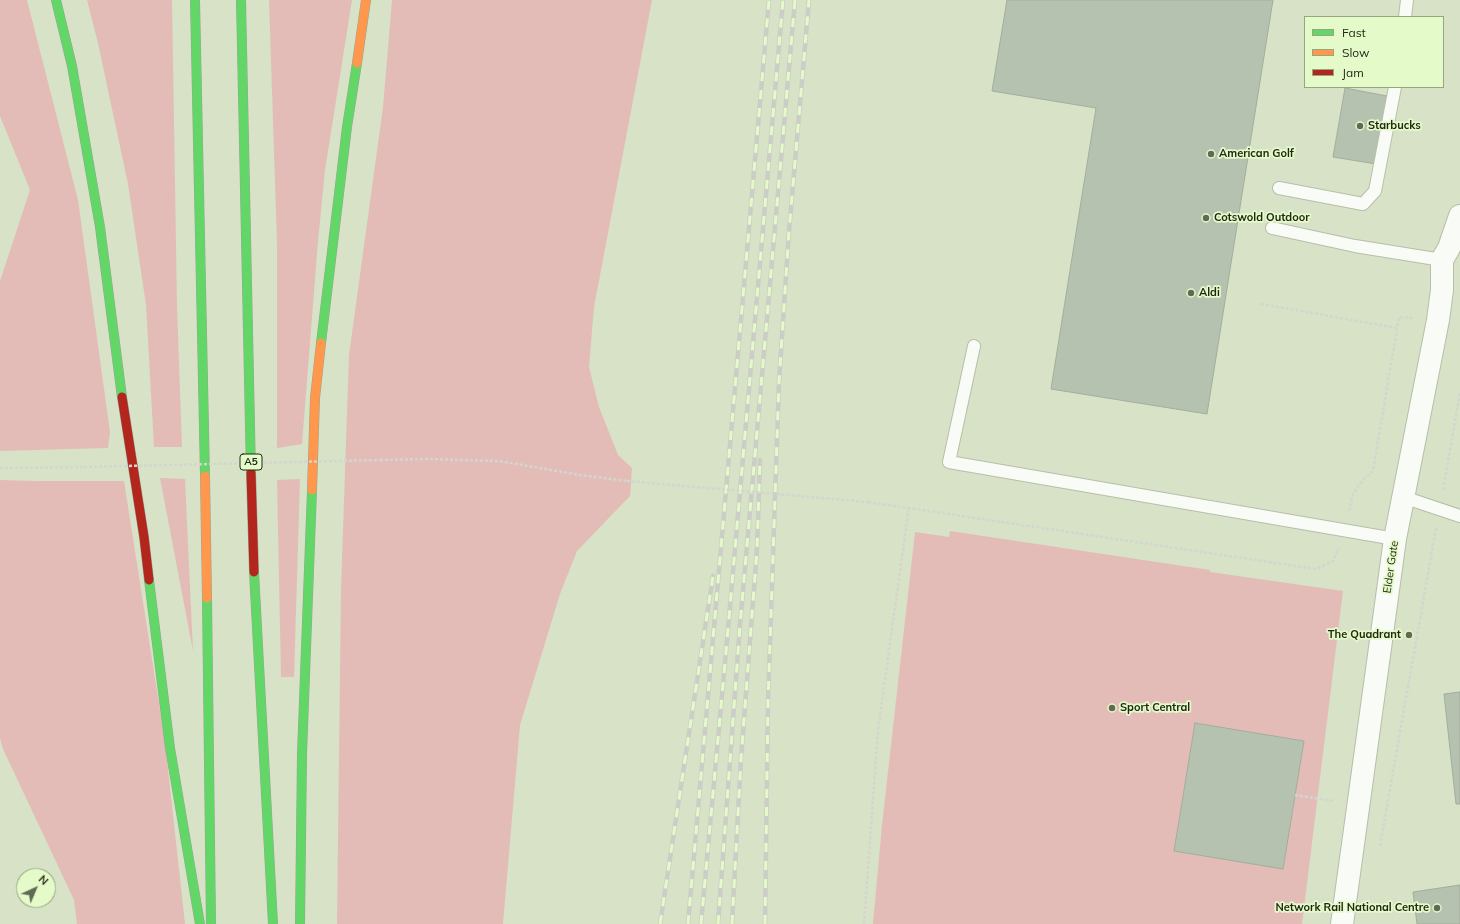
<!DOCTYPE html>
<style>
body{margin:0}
#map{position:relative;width:1460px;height:924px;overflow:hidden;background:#d7e2c7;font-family:Mulish,sans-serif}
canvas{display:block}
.legend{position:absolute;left:1304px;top:16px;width:140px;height:72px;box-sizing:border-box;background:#e5fac9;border:1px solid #97a681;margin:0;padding:5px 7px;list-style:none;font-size:12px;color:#212916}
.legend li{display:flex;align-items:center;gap:8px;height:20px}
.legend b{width:20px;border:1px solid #97a681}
.north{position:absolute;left:16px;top:868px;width:40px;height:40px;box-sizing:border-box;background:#e5fac9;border:1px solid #97a681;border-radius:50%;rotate:44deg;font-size:11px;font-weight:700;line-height:16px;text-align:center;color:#212916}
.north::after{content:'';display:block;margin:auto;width:14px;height:18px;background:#616a54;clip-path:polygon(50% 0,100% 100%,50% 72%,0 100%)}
</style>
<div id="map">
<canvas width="1460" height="924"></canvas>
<ul class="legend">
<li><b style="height:5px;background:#63d668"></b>Fast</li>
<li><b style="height:5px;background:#ff974d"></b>Slow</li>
<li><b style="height:5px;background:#b3261e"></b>Jam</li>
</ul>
<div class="north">N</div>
</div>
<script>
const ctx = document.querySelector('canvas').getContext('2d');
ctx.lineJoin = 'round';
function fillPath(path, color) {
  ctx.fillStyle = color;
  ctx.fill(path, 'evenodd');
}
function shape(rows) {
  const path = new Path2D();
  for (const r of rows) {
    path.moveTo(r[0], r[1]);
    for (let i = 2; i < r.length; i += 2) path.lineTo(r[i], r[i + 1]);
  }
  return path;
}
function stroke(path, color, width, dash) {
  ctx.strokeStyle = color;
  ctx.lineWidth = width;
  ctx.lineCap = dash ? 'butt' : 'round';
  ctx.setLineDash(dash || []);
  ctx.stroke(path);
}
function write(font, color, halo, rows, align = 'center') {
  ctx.font = font + ' Mulish,sans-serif';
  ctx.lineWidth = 3.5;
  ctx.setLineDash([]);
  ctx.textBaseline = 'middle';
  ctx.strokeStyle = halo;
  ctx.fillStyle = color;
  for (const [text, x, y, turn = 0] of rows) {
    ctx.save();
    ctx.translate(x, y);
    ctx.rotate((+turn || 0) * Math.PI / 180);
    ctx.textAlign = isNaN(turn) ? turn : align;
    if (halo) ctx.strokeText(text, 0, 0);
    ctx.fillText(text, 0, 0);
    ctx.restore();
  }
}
fillPath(shape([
 [0,0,27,0,78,200,110,432,108,448,0,451,0,281,30,190,0,116],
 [87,0,172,0,177,306,182,447,154,447,146,305,128,184,98,43],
 [269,0,352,0,325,170,318,241,302,444,277,448,277,244],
 [392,0,652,0,594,307,589,367,599,407,618,455,632,468,630,496,577,551,560,594,520,725,503,924,337,924,341,588,349,355,383,107],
 [160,478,185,479,193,651],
 [300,479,294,677,281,677,277,480],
 [0,480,34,481,124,481,165,742,185,924,77,924,74,900,3,749,0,738],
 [950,531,1210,570,1210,572,1343,591,1302,924,873,924,882,825,915,532,949,537]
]), '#e3bcb8');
const building = shape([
 [1007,0,1273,0,1207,414,1051,389,1096,108,992,91,1007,0],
 [1345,88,1387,96,1376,164,1333,157,1345,88],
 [1460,692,1460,804,1456,804,1444,694,1460,692],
 [1195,723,1304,741,1283,869,1174,851,1195,723],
 [1460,885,1460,924,1417,924,1413,892,1460,885]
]);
fillPath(building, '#b5c2af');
stroke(building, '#a2ae9b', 1);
const lane = shape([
 [1405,17,1407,0],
 [1279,188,1363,204,1375,191,1395,87],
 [1272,228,1355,246,1442,260],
 [974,346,949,462,1395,539],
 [1403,497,1460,516]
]);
const street = shape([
 [1342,924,1395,539,1438,320,1442,290,1442,260,1449,248,1460,216]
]);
const fast = shape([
 [56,0,72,66,100,227,122,397],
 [195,0,205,476],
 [241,0,251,473],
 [321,343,347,127,357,63],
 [254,572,273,924],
 [149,580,170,748,200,924],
 [207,598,211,924],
 [300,924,302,754,312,490]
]);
const slow = shape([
 [357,63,366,0],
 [205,476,207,598],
 [312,490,315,398,321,343]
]);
const jam = shape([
 [122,397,144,537,149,580],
 [251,473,254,572]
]);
stroke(lane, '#b6bfaa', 14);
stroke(street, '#b6bfaa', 24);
stroke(fast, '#94a697', 10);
stroke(slow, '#94a697', 10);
stroke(jam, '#94a697', 10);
stroke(shape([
 [1261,304,1397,328],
 [380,460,427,459,499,461,580,475,627,481],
 [0,468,84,467],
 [1443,490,1460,393],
 [868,502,1316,569,1333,561,1339,548],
 [1349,511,1353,494,1362,481,1373,471,1399,317,1413,318],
 [1295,795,1334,801],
 [1380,846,1436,528],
 [864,924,878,730,909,507]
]), '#d3d6ce', 2.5, [3, 2]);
stroke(lane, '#f9fbf7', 12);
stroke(street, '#f9fbf7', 22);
stroke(fast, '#63d668', 9);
stroke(slow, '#ff974d', 9);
stroke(jam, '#b3261e', 9);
const rail = shape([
 [660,924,713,576],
 [688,924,769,0],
 [701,924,726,652,783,0],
 [718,924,740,625,795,0],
 [732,924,741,759,757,549,760,460],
 [765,924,768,701,779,382,789,231,809,0]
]);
stroke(rail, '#cbcec6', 4.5);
stroke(rail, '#e5fac9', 3, [9]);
stroke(shape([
 [84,467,380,460],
 [627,481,868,502]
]), '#d3d6ce', 2.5, [3, 2]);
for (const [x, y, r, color] of [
 [1360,126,4,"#616a54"],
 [1211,154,4,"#616a54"],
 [1206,218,4,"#616a54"],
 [1191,293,4,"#616a54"],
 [1409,635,4,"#616a54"],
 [1112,708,4,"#616a54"],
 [1437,908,4,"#616a54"]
]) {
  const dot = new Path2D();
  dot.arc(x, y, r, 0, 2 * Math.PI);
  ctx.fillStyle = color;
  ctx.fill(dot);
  stroke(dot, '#e5fac9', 1.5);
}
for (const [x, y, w] of [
 [251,462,22]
]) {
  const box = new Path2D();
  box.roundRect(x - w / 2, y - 8, w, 16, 3);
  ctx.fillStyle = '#e5fac9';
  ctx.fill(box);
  stroke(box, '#212916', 1);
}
write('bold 10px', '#212916', null, [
 ["A5",251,462]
]);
write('bold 11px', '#212916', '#e5fac9', [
 ["Starbucks",1368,126],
 ["American Golf",1219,154],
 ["Cotswold Outdoor",1214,218],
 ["Aldi",1199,293],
 ["The Quadrant",1401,635,"right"],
 ["Sport Central",1120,708],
 ["Network Rail National Centre",1429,908,"right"]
], 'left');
write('11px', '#212916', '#e5fac9', [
 ["Elder Gate",1391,567,-82]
]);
</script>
